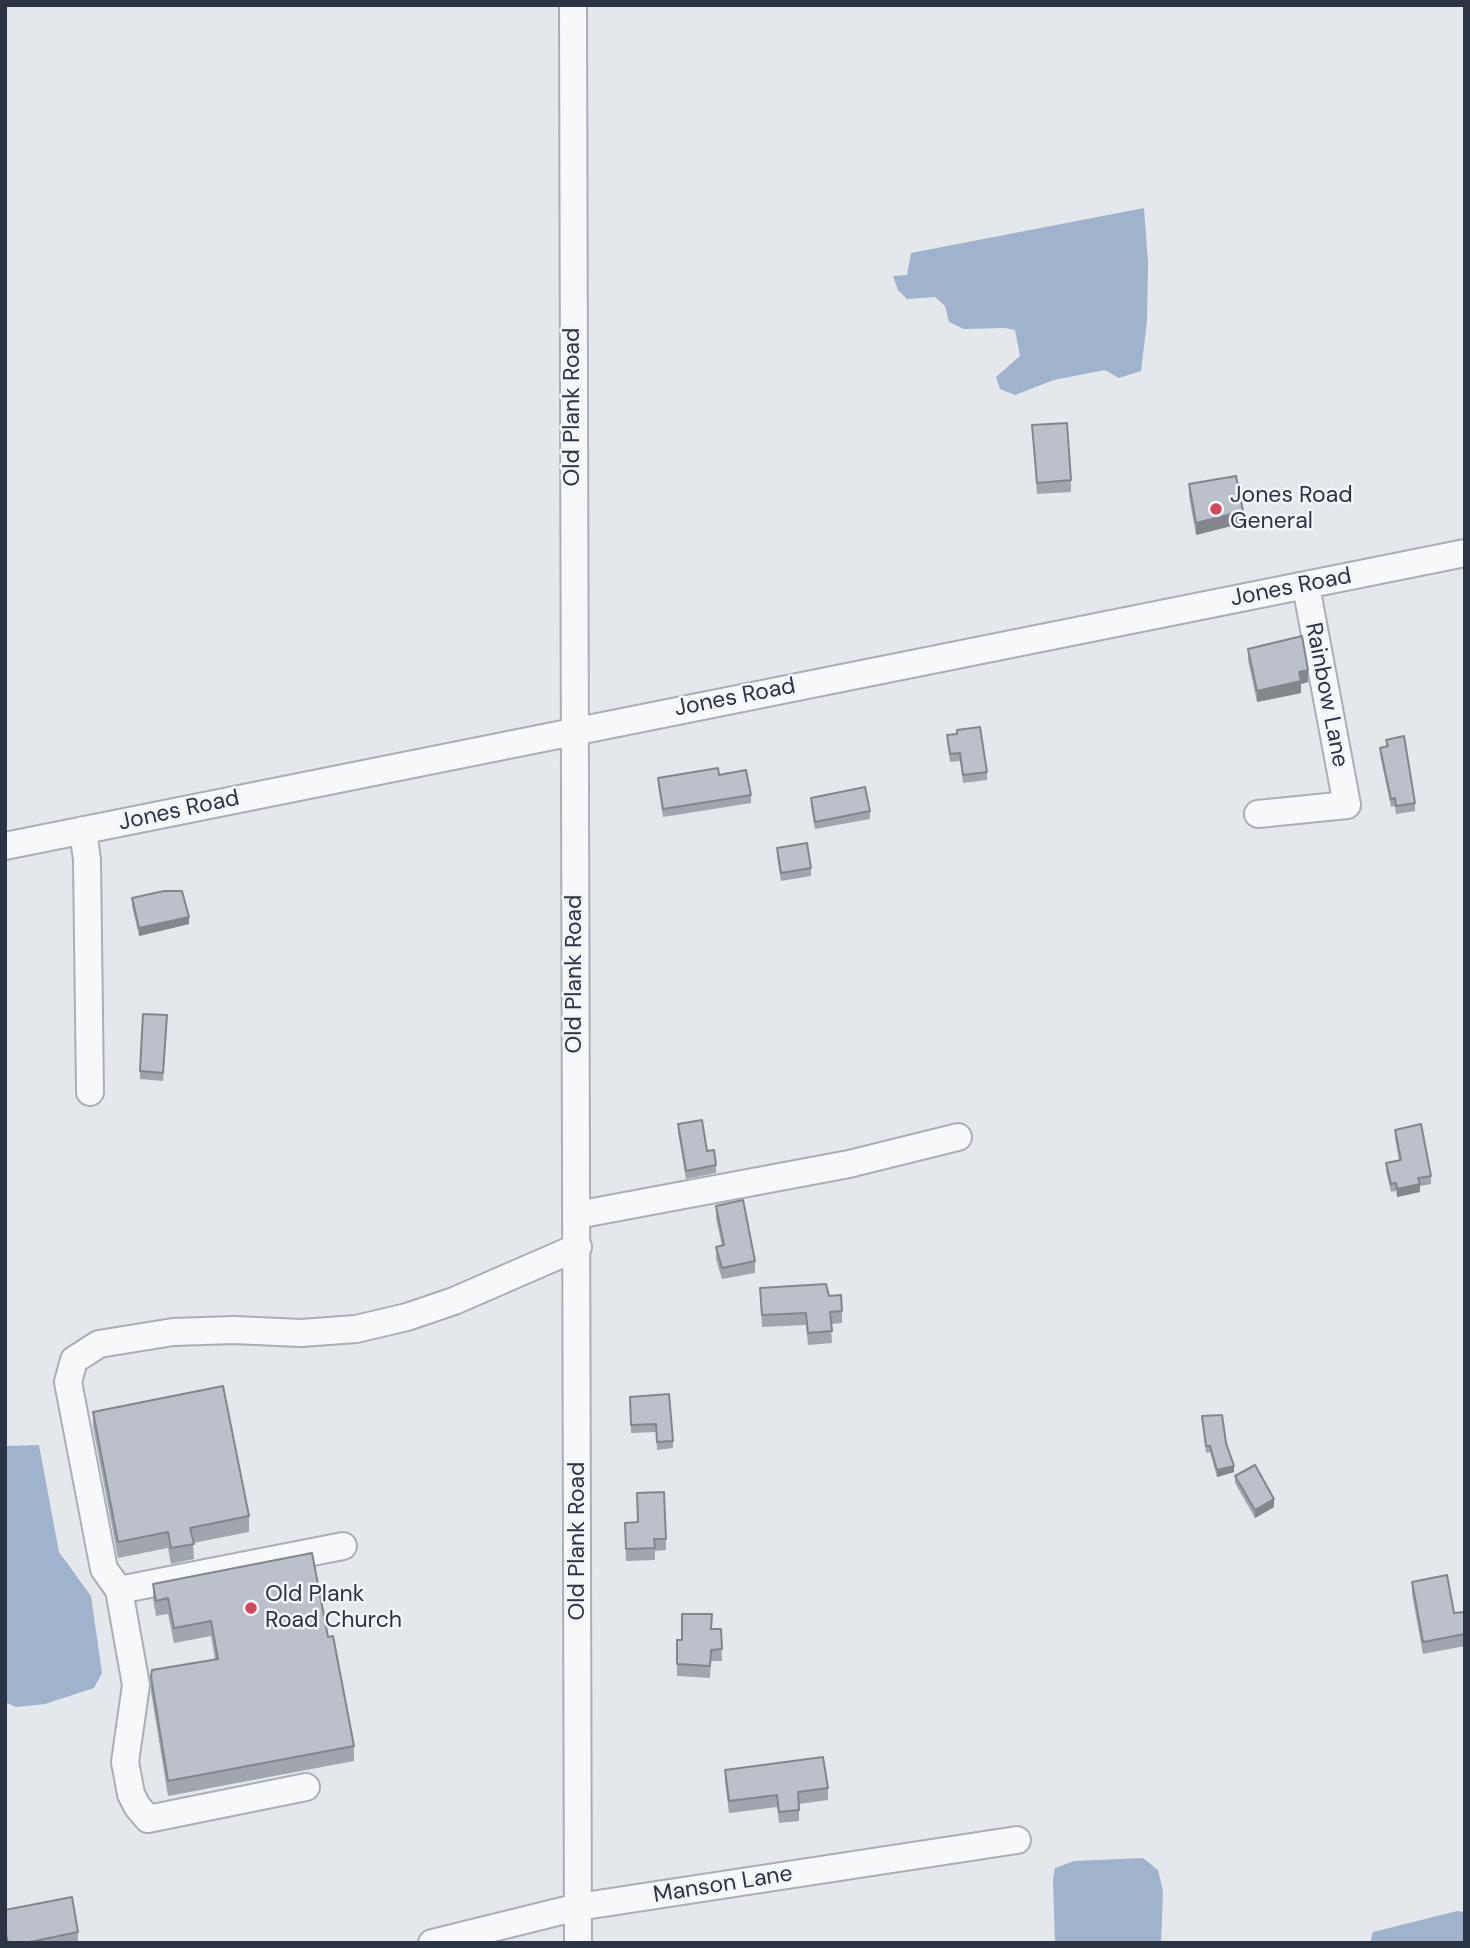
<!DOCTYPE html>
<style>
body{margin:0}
#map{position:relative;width:1470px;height:1948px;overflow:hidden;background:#e4e7ec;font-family:"DM Sans",sans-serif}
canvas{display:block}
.frame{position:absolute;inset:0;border:7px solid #2b3445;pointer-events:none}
</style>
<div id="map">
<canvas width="1470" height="1948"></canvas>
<div class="frame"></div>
</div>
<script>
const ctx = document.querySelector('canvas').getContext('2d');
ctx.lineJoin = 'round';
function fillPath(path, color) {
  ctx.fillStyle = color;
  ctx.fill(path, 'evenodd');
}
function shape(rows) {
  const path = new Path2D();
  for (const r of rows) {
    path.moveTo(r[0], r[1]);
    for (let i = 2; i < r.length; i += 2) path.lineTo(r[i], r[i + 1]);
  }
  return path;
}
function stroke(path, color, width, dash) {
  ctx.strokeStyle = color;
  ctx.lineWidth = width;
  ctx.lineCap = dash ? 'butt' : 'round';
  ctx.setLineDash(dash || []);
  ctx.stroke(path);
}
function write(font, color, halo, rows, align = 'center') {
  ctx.font = font + ' "DM Sans",sans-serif';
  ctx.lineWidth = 5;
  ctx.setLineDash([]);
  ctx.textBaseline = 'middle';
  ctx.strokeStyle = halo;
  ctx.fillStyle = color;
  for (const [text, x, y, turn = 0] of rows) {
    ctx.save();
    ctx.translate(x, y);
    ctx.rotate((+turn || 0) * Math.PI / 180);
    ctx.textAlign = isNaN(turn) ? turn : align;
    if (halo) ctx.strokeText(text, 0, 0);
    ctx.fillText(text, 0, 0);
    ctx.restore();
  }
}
fillPath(shape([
 [1144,208,1148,263,1147,321,1141,371,1119,378,1105,370,1054,380,1015,395,1000,389,996,377,1020,356,1015,330,1005,328,964,329,949,322,945,306,935,297,907,299,898,290,893,276,907,275,911,253],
 [39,1445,59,1552,91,1596,102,1673,94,1688,45,1704,16,1707,5,1702,5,1446],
 [1143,1858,1158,1870,1163,1891,1161,1943,1055,1943,1053,1879,1055,1868,1074,1861],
 [1457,1911,1465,1912,1465,1943,1370,1943,1373,1932]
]), '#9fb4cc');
const minor = shape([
 [573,5,578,1943],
 [1258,814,1347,805,1306,586],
 [83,830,87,860,90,1092],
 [5,846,1465,553],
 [577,1215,849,1164,958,1137],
 [119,1590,343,1546],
 [306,1787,148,1819,137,1806,131,1794,125,1762,136,1685,119,1590,104,1569,68,1382,74,1360,99,1344,173,1332,234,1330,301,1333,356,1329,407,1317,454,1301,578,1247],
 [432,1943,578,1907,1017,1840]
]);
stroke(minor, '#a9aeb7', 30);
stroke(minor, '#f7f8fa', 26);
fillPath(shape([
 [1032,425,1071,480,1071,492,1037,494],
 [1189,484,1243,523,1196,535,1189,496],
 [1248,649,1308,682,1301,684,1301,693,1257,702,1248,660],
 [957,734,987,772,987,780,963,783,960,761,950,762,947,735],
 [1386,740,1415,803,1415,811,1396,814,1395,806,1391,807,1380,755,1380,748,1386,746],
 [719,775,751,795,751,803,663,817,658,786,658,778],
 [811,798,870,811,870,819,815,829,811,806],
 [777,848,811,868,811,876,781,881,777,856],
 [132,898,189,924,139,936,132,906],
 [167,1023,163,1081,140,1079,140,1071],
 [678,1124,707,1151,716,1165,716,1173,686,1179,678,1132],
 [1395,1130,1431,1176,1431,1184,1420,1186,1420,1192,1397,1197,1396,1191,1391,1192,1386,1171,1386,1163,1399,1160,1395,1138],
 [716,1206,755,1261,755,1273,722,1279,716,1259,716,1247,722,1246,716,1218],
 [760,1288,842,1311,842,1323,831,1324,832,1343,808,1345,806,1325,762,1327],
 [630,1397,673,1441,673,1448,657,1450,656,1432,631,1433],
 [93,1412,249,1516,249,1532,193,1543,194,1559,171,1564,168,1548,118,1558,93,1427],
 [1202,1416,1226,1443,1234,1472,1217,1477,1210,1452,1206,1453],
 [1235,1476,1274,1507,1255,1518,1235,1483],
 [625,1523,666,1539,666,1550,655,1551,655,1560,626,1561],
 [1412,1582,1454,1613,1465,1612,1465,1646,1423,1654,1412,1594],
 [153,1584,328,1637,354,1746,354,1761,168,1796,151,1692,151,1677,215,1659,211,1636,174,1643,168,1614,156,1616,153,1599],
 [711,1629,721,1629,722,1661,711,1661,710,1678,677,1676,677,1640,682,1640],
 [725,1770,828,1788,828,1800,799,1804,799,1821,779,1823,777,1807,729,1813,725,1781],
 [5,1910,78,1932,78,1943,5,1943]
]), '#a1a5ae');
fillPath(shape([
 [1243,511,1243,523,1196,535,1196,523],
 [1308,670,1308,682,1301,684,1301,693,1257,702,1257,691,1299,672],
 [189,917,189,924,139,936,139,928],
 [1420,1184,1420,1192,1397,1197,1397,1189],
 [1234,1466,1234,1472,1217,1477,1217,1470],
 [1274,1499,1274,1507,1255,1518,1255,1510]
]), '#83868d');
const building = shape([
 [1067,423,1071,480,1037,483,1032,425,1067,423],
 [1236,476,1243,511,1196,523,1189,484,1236,476],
 [1302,636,1308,670,1299,672,1301,681,1257,691,1248,649,1302,636],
 [980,727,987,772,963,775,960,753,950,754,947,735,957,734,957,730,980,727],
 [1404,736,1415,803,1396,806,1395,798,1391,799,1380,748,1388,746,1386,740,1404,736],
 [718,768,719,775,746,770,751,795,663,809,658,778,718,768],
 [865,787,870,811,815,822,811,798,865,787],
 [807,843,811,868,781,873,777,848,807,843],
 [164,891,182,891,189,917,139,928,132,898,164,891],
 [143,1014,167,1015,163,1073,140,1071,143,1014],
 [702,1120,707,1151,714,1150,716,1165,686,1171,678,1124,702,1120],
 [1421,1124,1431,1176,1418,1178,1420,1184,1397,1189,1396,1183,1391,1184,1386,1163,1401,1160,1395,1130,1421,1124],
 [743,1200,755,1261,722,1268,716,1247,724,1245,716,1206,743,1200],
 [826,1284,829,1296,841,1295,842,1311,830,1312,832,1331,808,1333,806,1313,762,1315,760,1288,826,1284],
 [223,1386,249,1516,190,1528,194,1544,171,1548,168,1532,118,1542,93,1412,223,1386],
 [669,1394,673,1441,657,1442,656,1424,631,1425,630,1397,669,1394],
 [1222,1415,1226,1443,1234,1466,1217,1470,1210,1446,1206,1446,1202,1416,1222,1415],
 [1255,1465,1274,1499,1255,1510,1235,1476,1255,1465],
 [664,1492,666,1539,654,1539,655,1548,626,1549,625,1523,638,1522,637,1493,664,1492],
 [312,1553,328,1637,333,1636,354,1746,168,1781,151,1677,152,1670,218,1659,211,1621,174,1628,168,1598,156,1601,153,1584,312,1553],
 [1447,1575,1454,1613,1465,1612,1465,1634,1423,1642,1412,1582,1447,1575],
 [682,1614,712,1614,711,1629,721,1629,722,1649,711,1650,710,1666,677,1664,677,1640,682,1640,682,1614],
 [823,1757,828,1788,798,1792,799,1810,779,1812,777,1795,729,1801,725,1770,823,1757],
 [72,1897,78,1932,25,1943,8,1943,5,1930,5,1910,72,1897]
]);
fillPath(building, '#bbc0ca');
stroke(building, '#83868d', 2);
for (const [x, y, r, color] of [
 [1216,509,7,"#d1495b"],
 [251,1608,7,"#d1495b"]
]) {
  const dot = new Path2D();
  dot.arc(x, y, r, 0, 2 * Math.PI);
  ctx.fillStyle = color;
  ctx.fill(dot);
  stroke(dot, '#f4f6f9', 2.5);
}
write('23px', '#2b3445', '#f4f6f9', [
 ["Old Plank Road",573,407,-90],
 ["Jones Road",1291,588,-11],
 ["Rainbow Lane",1326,695,79],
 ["Jones Road",735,698,-11],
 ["Jones Road",179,811,-12],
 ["Old Plank Road",575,974,-90],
 ["Old Plank Road",578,1541,-90],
 ["Manson Lane",723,1885,-9]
]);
write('23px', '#2b3445', '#f4f6f9', [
 ["Jones Road",1230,496],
 ["General",1230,522],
 ["Old Plank",265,1595],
 ["Road Church",265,1621]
], 'left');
</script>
